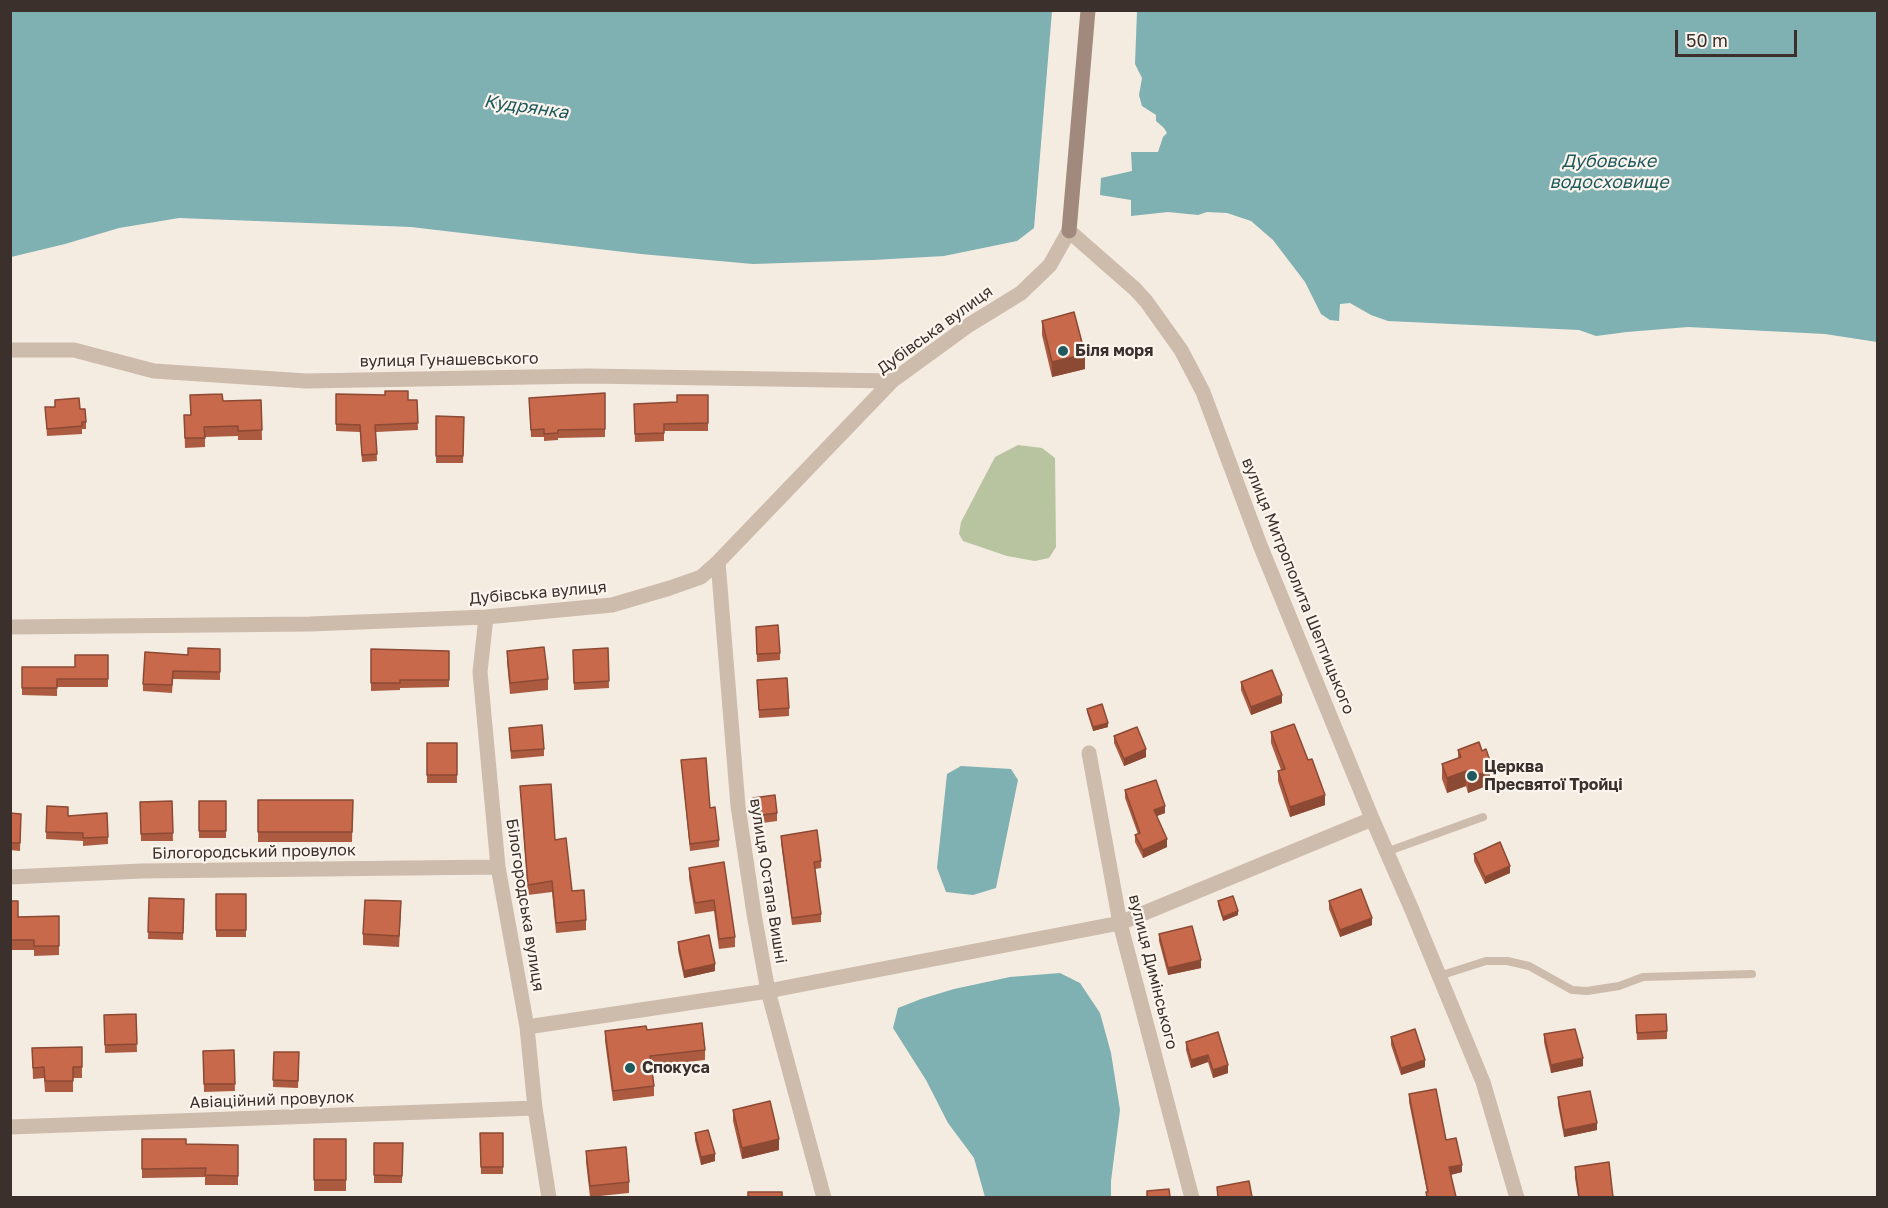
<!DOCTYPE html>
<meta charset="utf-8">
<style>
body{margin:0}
#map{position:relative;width:1888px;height:1208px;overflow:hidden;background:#f4ebe1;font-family:"Golos Text",sans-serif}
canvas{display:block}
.frame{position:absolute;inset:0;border:12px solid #3b302b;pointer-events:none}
.scale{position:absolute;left:1675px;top:30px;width:122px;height:27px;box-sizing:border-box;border:3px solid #3b302b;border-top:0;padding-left:8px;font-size:18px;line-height:21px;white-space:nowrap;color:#3b302b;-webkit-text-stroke:4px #fbf5ee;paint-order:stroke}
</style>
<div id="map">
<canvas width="1888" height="1208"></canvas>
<div class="frame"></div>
<div class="scale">50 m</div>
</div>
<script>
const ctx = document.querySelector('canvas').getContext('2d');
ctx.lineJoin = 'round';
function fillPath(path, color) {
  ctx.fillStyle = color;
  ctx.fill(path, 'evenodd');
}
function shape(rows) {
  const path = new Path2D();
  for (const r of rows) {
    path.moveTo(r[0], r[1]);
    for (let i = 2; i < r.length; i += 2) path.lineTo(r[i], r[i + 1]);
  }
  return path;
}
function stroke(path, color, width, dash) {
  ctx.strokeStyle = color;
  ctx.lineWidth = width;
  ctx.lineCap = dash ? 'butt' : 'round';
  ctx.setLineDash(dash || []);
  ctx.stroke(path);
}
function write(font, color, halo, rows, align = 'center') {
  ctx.font = font + ' "Golos Text",sans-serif';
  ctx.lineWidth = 4.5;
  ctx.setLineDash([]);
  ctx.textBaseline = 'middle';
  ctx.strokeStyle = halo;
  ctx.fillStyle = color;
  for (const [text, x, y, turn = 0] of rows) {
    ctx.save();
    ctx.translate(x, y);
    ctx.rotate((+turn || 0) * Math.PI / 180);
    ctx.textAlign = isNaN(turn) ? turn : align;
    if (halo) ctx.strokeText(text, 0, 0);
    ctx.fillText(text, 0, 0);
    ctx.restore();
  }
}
fillPath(shape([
 [1018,445,1042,448,1055,458,1056,547,1049,558,1035,561,1007,556,963,541,959,534,961,522,995,457]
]), '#b8c4a0');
fillPath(shape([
 [10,11,1052,11,1034,228,1017,241,944,256,873,260,753,264,641,254,411,227,179,218,119,228,65,244,11,257],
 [1137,11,1877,11,1877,342,1825,334,1688,327,1627,332,1596,336,1579,330,1388,321,1371,315,1350,303,1340,304,1339,321,1330,320,1321,314,1305,282,1273,240,1251,221,1227,213,1207,212,1198,215,1168,212,1131,216,1131,200,1100,195,1101,178,1132,171,1131,152,1158,152,1163,137,1167,133,1164,128,1156,121,1156,115,1142,106,1139,95,1142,78,1135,64],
 [961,766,1011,769,1018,780,996,888,973,895,946,892,937,868,947,774],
 [1060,973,1080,983,1100,1013,1111,1053,1120,1110,1111,1181,1111,1197,985,1197,974,1158,948,1123,926,1080,893,1028,898,1008,921,999,954,989,1010,977]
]), '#7fb0b2');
stroke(shape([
 [1386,852,1483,817],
 [1439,976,1486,961,1507,961,1529,966,1572,990,1587,991,1619,986,1643,977,1752,974]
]), '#cdbbac', 8);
stroke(shape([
 [10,350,74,350,154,371,306,381,588,376,892,381],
 [718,562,738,806,754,914,768,991,824,1198],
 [486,617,480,672,498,867,527,1027,535,1108,549,1198],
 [10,627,310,624,486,617,612,605,670,588,701,577,718,562,892,381,969,325,1021,293,1050,265,1069,231,1135,289,1146,301,1181,350,1203,392,1260,545,1371,816,1412,910,1483,1082,1517,1198],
 [1089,753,1120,923,1192,1198],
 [10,877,142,871,498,867],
 [527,1027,768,991,1120,923,1372,819],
 [10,1127,535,1108]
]), '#cdbbac', 15);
stroke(shape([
 [1069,231,1088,10]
]), '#a18a7d', 15);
fillPath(shape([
 [1042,321,1085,369,1052,377,1042,335],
 [605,393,605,437,558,438,558,440,544,441,544,437,531,437,529,398],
 [708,395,708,431,664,431,664,441,635,442,634,404,677,402],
 [261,400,262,440,238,440,238,436,205,437,205,447,185,448,184,415,190,415,223,401],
 [408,400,417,400,418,430,376,432,377,461,362,462,360,432,336,431,336,424],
 [45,407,80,409,86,422,86,429,82,429,82,434,47,436],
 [436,416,464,417,463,463,436,463],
 [756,627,780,653,780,660,757,662],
 [608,648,609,688,574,690,573,650],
 [220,649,220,680,173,679,172,693,143,691,143,684,188,655],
 [371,649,449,651,449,687,400,688,400,690,371,691],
 [507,651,548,679,548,690,510,694,507,662],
 [108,655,108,687,57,687,57,696,22,695,22,667,75,667],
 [757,680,789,708,789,716,759,718],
 [1241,682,1282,703,1251,715,1241,690],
 [1087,709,1108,727,1093,731,1087,712],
 [509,728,544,749,544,756,511,759],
 [1271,732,1308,760,1325,805,1290,817,1278,781,1278,771,1281,770,1271,743],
 [1114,736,1146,757,1124,766,1114,743],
 [427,743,457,743,457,783,427,783],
 [1458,750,1482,751,1490,776,1489,776,1489,785,1468,793,1466,786,1447,793,1442,779,1442,764,1458,758],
 [681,760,710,808,719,840,719,847,690,851],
 [520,786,555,840,572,891,586,920,586,930,556,933,552,892,528,895],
 [1125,790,1165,813,1157,816,1167,847,1143,858,1135,842,1135,835,1138,834,1125,798],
 [753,798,777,813,777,821,755,824],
 [258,800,353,800,352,842,258,842],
 [172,801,173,841,141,841,140,802],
 [199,801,226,801,226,838,199,838],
 [47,806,108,837,108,844,83,846,83,841,46,839],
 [10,813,21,814,20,851,10,850],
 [781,836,821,861,821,868,815,869,821,914,821,922,792,925,781,843],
 [1474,854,1510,873,1485,884,1474,861],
 [724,862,735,937,735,947,719,949,714,911,695,914,689,878,689,868],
 [216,894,246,894,246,937,216,937],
 [149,898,184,899,183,940,148,939],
 [10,901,18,917,59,916,59,955,34,956,34,950,10,950],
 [1218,901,1238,915,1223,921,1218,905],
 [1329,901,1372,925,1340,937,1329,909],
 [401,912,399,947,363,945,363,934],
 [1159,934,1201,968,1168,975,1159,941],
 [678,942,715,971,684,978,678,950],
 [136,1014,137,1052,105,1053,104,1015],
 [1636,1015,1667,1031,1667,1039,1637,1040],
 [647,1030,705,1050,705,1060,652,1066,654,1086,654,1096,613,1101,605,1041,605,1031],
 [1218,1032,1228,1073,1213,1078,1208,1062,1191,1068,1186,1050,1186,1042],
 [1544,1034,1583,1066,1551,1073,1544,1042],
 [1391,1037,1425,1067,1401,1075,1391,1045],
 [82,1047,82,1078,73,1078,73,1092,45,1092,44,1078,33,1079,32,1048],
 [234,1050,235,1091,204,1092,203,1051],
 [274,1052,299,1052,298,1088,273,1087],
 [1409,1094,1462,1172,1451,1175,1456,1197,1426,1197,1426,1192,1427,1192,1409,1102],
 [1558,1097,1597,1130,1564,1137,1558,1105],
 [733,1110,779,1150,742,1159,733,1121],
 [480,1133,503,1133,503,1174,481,1174],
 [695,1133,715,1161,701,1165,695,1140],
 [142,1139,186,1144,238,1145,238,1185,205,1185,205,1177,142,1178],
 [314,1139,346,1139,346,1191,314,1191],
 [374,1143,403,1143,402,1183,374,1183],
 [586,1151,629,1182,629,1193,590,1197,586,1162],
 [1575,1167,1613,1197,1578,1197,1575,1178]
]), '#ac5a40');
fillPath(shape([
 [1085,354,1085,369,1052,377,1052,362],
 [1282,695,1282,703,1251,715,1251,707],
 [1108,723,1108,727,1093,731,1093,727],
 [1146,749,1146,757,1124,766,1124,759],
 [1490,761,1490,776,1489,776,1489,785,1468,793,1468,778,1486,763],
 [1466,771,1466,786,1447,793,1447,778],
 [1325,795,1325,805,1290,817,1290,807],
 [1165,806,1165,813,1154,817,1154,810],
 [1167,839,1167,847,1143,858,1143,850],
 [1510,866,1510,873,1485,884,1485,877],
 [1238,911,1238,915,1223,921,1223,917],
 [1372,918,1372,925,1340,937,1340,930],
 [1201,960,1201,968,1168,975,1168,968],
 [715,964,715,971,684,978,684,971],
 [1208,1055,1208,1062,1191,1068,1191,1060],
 [1583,1058,1583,1066,1551,1073,1551,1065],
 [1425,1060,1425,1067,1401,1075,1401,1068],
 [1228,1065,1228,1073,1213,1078,1213,1070],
 [1597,1123,1597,1130,1564,1137,1564,1130],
 [779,1139,779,1150,742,1159,742,1148],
 [715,1154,715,1161,701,1165,701,1157],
 [1462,1165,1462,1172,1449,1175,1449,1167]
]), '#8c4a34');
const building = shape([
 [1074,312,1085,354,1052,362,1042,321,1074,312],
 [385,391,408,391,408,400,417,400,418,423,375,425,377,454,362,455,360,425,336,424,336,394,385,395,385,391],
 [605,393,605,429,558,430,558,433,544,434,544,429,531,430,529,398,605,393],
 [222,394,223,401,261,400,262,430,238,431,238,426,204,427,205,438,185,438,184,415,191,415,190,395,222,394],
 [677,395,708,395,708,423,664,424,664,433,635,434,634,404,677,402,677,395],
 [79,398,80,409,85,409,86,422,82,422,82,426,47,429,45,407,55,407,55,400,79,398],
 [436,416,464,417,463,456,436,456,436,416],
 [778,625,780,653,757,654,756,627,778,625],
 [544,647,548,679,510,683,507,651,544,647],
 [188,648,220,649,220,672,173,671,172,685,143,684,145,652,188,655,188,648],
 [608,648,609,681,574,683,573,650,608,648],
 [371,649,449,651,449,680,400,680,400,683,371,683,371,649],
 [75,655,108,655,108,679,57,679,57,688,22,688,22,667,75,667,75,655],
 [1272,670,1282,695,1251,707,1241,682,1272,670],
 [787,678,789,708,759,710,757,680,787,678],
 [1102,704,1108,723,1093,727,1087,709,1102,704],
 [1294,724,1308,760,1312,759,1325,795,1290,807,1278,771,1285,769,1271,732,1294,724],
 [542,725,544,749,511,751,509,728,542,725],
 [1137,727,1146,749,1124,759,1114,736,1137,727],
 [1479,742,1482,751,1486,749,1490,761,1486,763,1489,771,1468,778,1466,771,1447,778,1442,764,1461,757,1458,750,1479,742],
 [427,743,457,743,457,775,427,775,427,743],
 [706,758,710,808,715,807,719,840,690,844,681,760,706,758],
 [1156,780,1165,806,1154,810,1167,839,1143,850,1135,835,1140,833,1125,790,1156,780],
 [551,784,555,840,566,838,572,891,584,890,586,920,556,923,552,881,528,885,520,786,551,784],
 [775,795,777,813,755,816,753,798,775,795],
 [258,800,353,800,352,832,258,832,258,800],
 [172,801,173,833,141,834,140,802,172,801],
 [199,801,226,801,226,831,199,831,199,801],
 [47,806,68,807,68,816,107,813,108,837,83,838,83,833,46,832,47,806],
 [10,813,21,814,20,843,10,843,10,813],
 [817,830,821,861,814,862,821,914,792,918,781,836,817,830],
 [1500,842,1510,866,1485,877,1474,854,1500,842],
 [724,862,735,937,719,939,714,900,695,903,689,868,724,862],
 [1361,889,1372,918,1340,930,1329,901,1361,889],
 [216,894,246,894,246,930,216,930,216,894],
 [1233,896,1238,911,1223,917,1218,901,1233,896],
 [149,898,184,899,183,933,148,932,149,898],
 [365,900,401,901,399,936,363,934,365,900],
 [10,901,18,901,18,917,59,916,59,946,34,946,34,940,10,940,10,901],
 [1192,926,1201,960,1168,968,1159,934,1192,926],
 [709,935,715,964,684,971,678,942,709,935],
 [136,1014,137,1044,105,1045,104,1015,136,1014],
 [1666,1014,1667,1031,1637,1033,1636,1015,1666,1014],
 [702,1023,705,1050,650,1056,654,1086,613,1091,605,1031,646,1026,647,1030,702,1023],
 [1415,1029,1425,1060,1401,1068,1391,1037,1415,1029],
 [1575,1029,1583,1058,1551,1065,1544,1034,1575,1029],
 [1218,1032,1228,1065,1213,1070,1208,1055,1191,1060,1186,1042,1218,1032],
 [82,1047,82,1067,73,1067,73,1081,45,1081,44,1067,33,1068,32,1048,82,1047],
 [234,1050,235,1084,204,1084,203,1051,234,1050],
 [274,1052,299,1052,298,1081,273,1080,274,1052],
 [1436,1089,1446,1140,1456,1138,1462,1165,1449,1167,1456,1197,1427,1197,1426,1192,1428,1192,1409,1094,1436,1089],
 [1590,1091,1597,1123,1564,1130,1558,1097,1590,1091],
 [770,1101,779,1139,742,1148,733,1110,770,1101],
 [708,1130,715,1154,701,1157,695,1133,708,1130],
 [480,1133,503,1133,503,1167,481,1167,480,1133],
 [142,1139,186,1139,186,1144,238,1145,238,1176,205,1175,206,1168,142,1169,142,1139],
 [314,1139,346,1139,346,1180,314,1180,314,1139],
 [374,1143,403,1143,402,1176,374,1175,374,1143],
 [626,1147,629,1182,590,1186,586,1151,626,1147],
 [1609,1162,1613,1197,1579,1197,1575,1167,1609,1162],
 [1249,1181,1252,1197,1218,1197,1217,1187,1249,1181],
 [1169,1189,1170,1197,1147,1197,1147,1191,1169,1189],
 [748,1192,782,1192,782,1197,748,1197,748,1192]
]);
fillPath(building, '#c8694b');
stroke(building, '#8c4a34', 1.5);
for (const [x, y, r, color] of [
 [1063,351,6,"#1f5a5e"],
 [1472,776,6,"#1f5a5e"],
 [630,1068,6,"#1f5a5e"]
]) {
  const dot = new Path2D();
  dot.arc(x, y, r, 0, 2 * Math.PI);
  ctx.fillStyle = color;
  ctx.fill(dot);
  stroke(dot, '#fbf5ee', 2);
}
write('16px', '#3b302b', '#fbf5ee', [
 ["Дубівська вулиця",935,330,-36],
 ["вулиця Гунашевського",449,360,-1],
 ["вулиця Митрополита Шептицького",1298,586,68],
 ["Дубівська вулиця",538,593,-5],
 ["Білогородський провулок",254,852,-1],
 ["вулиця Остапа Вишні",768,881,81],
 ["Білогородська вулиця",525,905,81],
 ["вулиця Димінського",1153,972,76],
 ["Авіаційний провулок",272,1100,-2]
]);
write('bold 16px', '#3b302b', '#fbf5ee', [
 ["Біля моря",1075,351],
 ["Церква",1484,767],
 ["Пресвятої Тройці",1484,785],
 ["Спокуса",642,1068]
], 'left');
write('italic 18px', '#1f5a5e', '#fbf5ee', [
 ["Кудрянка",526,107,8],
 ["Дубовське",1609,161],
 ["водосховище",1609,182]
]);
</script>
